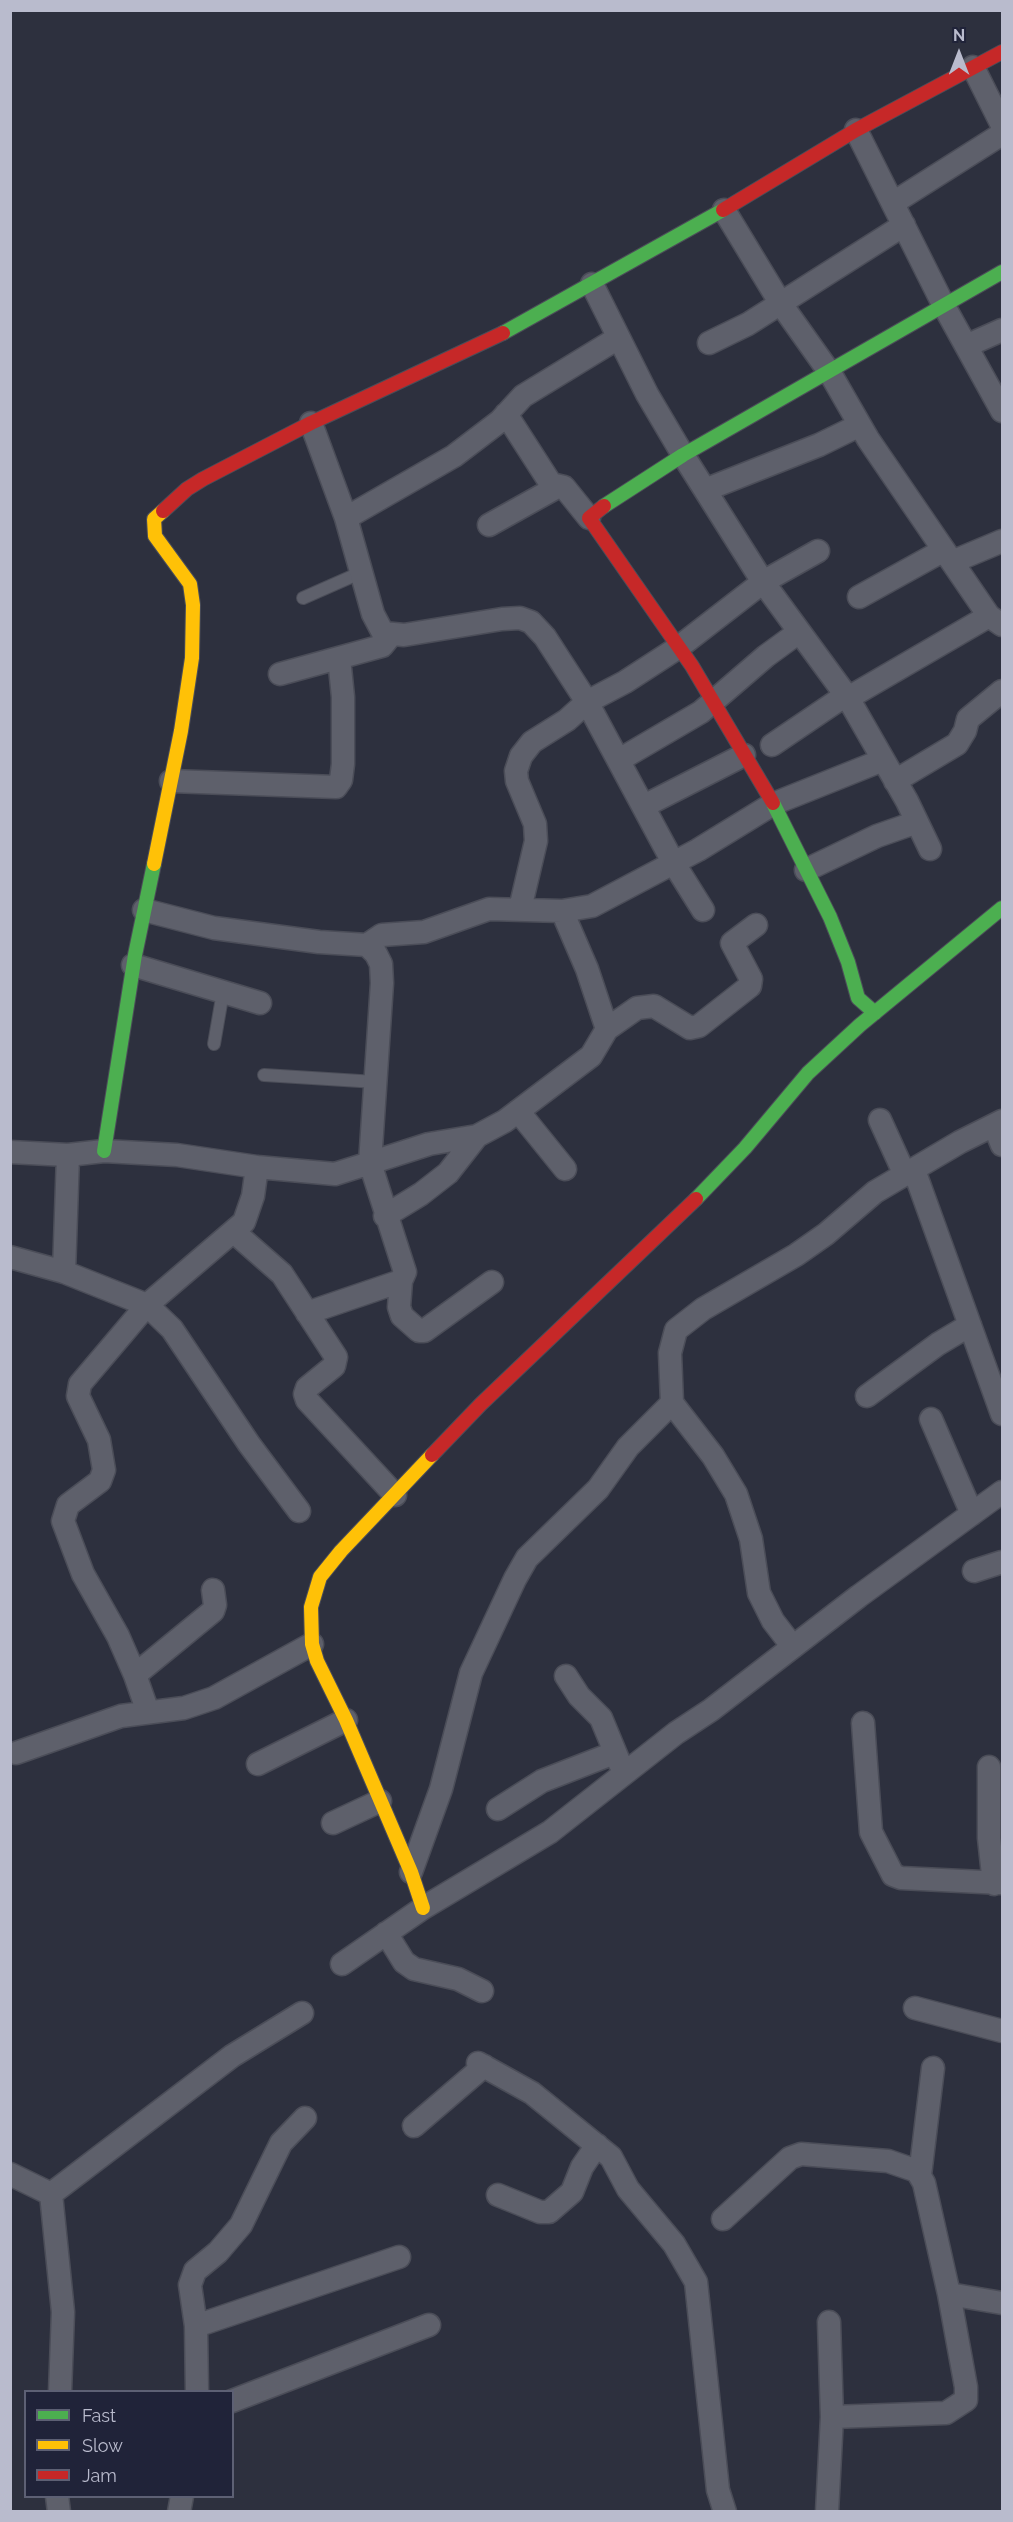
<!DOCTYPE html>
<style>
body{margin:0}
#map{position:relative;width:1013px;height:2522px;overflow:hidden;background:#2d303e;font-family:Raleway,sans-serif}
canvas{display:block}
.frame{position:absolute;inset:0;border:12px solid #b9bbcd;pointer-events:none}
.legend{position:absolute;left:24px;top:2390px;width:210px;height:108px;box-sizing:border-box;background:#202339;border:2px solid #5d6074;margin:0;padding:8px 10px;list-style:none;font-size:18px;color:#b9bbcd}
.legend li{display:flex;align-items:center;gap:12px;height:30px}
.legend b{width:30px;border:2px solid #5d6074}
.north{position:absolute;left:929px;top:24px;width:60px;height:60px;-webkit-text-stroke:4px #202339;paint-order:stroke;rotate:0deg;font-size:16px;font-weight:700;line-height:24px;text-align:center;color:#b9bbcd}
.north::after{content:'';display:block;margin:auto;width:21px;height:27px;background:#b9bbcd;clip-path:polygon(50% 0,100% 100%,50% 72%,0 100%)}
</style>
<div id="map">
<canvas width="1013" height="2522"></canvas>
<div class="frame"></div>
<ul class="legend">
<li><b style="height:8px;background:#4caf50"></b>Fast</li>
<li><b style="height:8px;background:#ffc107"></b>Slow</li>
<li><b style="height:8px;background:#c62828"></b>Jam</li>
</ul>
<div class="north">N</div>
</div>
<script>
const ctx = document.querySelector('canvas').getContext('2d');
ctx.lineJoin = 'round';
function shape(rows) {
  const path = new Path2D();
  for (const r of rows) {
    path.moveTo(r[0], r[1]);
    for (let i = 2; i < r.length; i += 2) path.lineTo(r[i], r[i + 1]);
  }
  return path;
}
function stroke(path, color, width, dash) {
  ctx.strokeStyle = color;
  ctx.lineWidth = width;
  ctx.lineCap = dash ? 'butt' : 'round';
  ctx.setLineDash(dash || []);
  ctx.stroke(path);
}
const lane = shape([
 [303,598,362,572],
 [214,1044,223,992],
 [264,1075,376,1082]
]);
const street = shape([
 [973,67,1002,125],
 [856,130,944,306,1002,411],
 [893,203,1002,134],
 [724,210,781,304,830,373,868,439,989,616,1002,625],
 [592,284,647,394,683,455,763,582,848,698,907,801,930,849],
 [709,343,748,324,904,225],
 [966,346,1002,330],
 [506,414,551,484,564,487,589,518],
 [311,423,346,518,373,614,383,633,404,635,502,619,520,618,531,622,545,637,587,702,673,862,703,910],
 [705,490,819,445,860,425],
 [346,518,454,456,500,421,523,396,618,338],
 [489,525,559,486],
 [952,562,1002,541],
 [859,597,944,550],
 [280,674,382,646,391,635],
 [848,698,989,616],
 [772,745,846,695],
 [619,760,701,712,766,656,799,632],
 [171,781,336,787,341,780,343,764,343,697,339,658],
 [895,781,957,744,965,731,968,719,1002,691],
 [644,806,744,755],
 [806,870,877,836,917,822],
 [520,909,536,841,535,824,517,781,516,771,521,756,532,742,567,720,587,702,625,682,679,647,763,582,818,551],
 [562,911,587,969,607,1029],
 [367,945,382,935,424,932,489,909,562,911,592,906,698,850,773,804,883,760],
 [133,965,260,1003],
 [518,1111,565,1169],
 [880,1120,905,1175],
 [994,1125,1002,1145],
 [10,1152,68,1155,104,1151,177,1155,257,1167,335,1174,370,1163,382,983,381,964,376,954,367,945,319,942,214,928,144,910],
 [914,1170,1002,1414],
 [385,1216,421,1194,448,1173,477,1136],
 [234,1232,282,1274,336,1357,334,1366,307,1388,305,1394,307,1400,395,1495],
 [10,1257,64,1272,147,1305,172,1329,249,1444,299,1511],
 [64,1272,68,1155],
 [401,1281,399,1307,402,1316,419,1331,424,1331,492,1282],
 [307,1313,401,1281,405,1272,370,1163,429,1144,477,1136,505,1121,591,1056,607,1029,637,1008,654,1006,690,1028,699,1026,750,986,751,979,732,943,756,925],
 [867,1396,938,1344,970,1325],
 [931,1419,972,1514],
 [974,1571,1002,1562],
 [793,1647,773,1621,759,1593,751,1539,736,1494,713,1456,672,1403,670,1353,676,1330,703,1309,796,1255,826,1234,875,1192,960,1142,1002,1121],
 [135,1675,118,1636,83,1574,63,1521,68,1505,100,1481,104,1470,99,1440,78,1396,80,1384,147,1305,244,1222,253,1196,257,1167],
 [566,1676,579,1696,601,1718,620,1764],
 [148,1712,135,1675,213,1611,215,1605,213,1590],
 [863,1723,871,1832,893,1875,901,1878,1002,1883],
 [16,1753,121,1716,184,1708,214,1698,312,1644],
 [258,1764,346,1720],
 [989,1767,989,1838,994,1884],
 [498,1809,542,1781,614,1753],
 [333,1823,380,1801],
 [411,1872,441,1789,471,1673,515,1579,527,1558,598,1489,628,1447,672,1403],
 [386,1933,404,1962,414,1969,458,1979,482,1991],
 [342,1964,423,1908,550,1832,676,1733,711,1710,859,1596,1002,1492],
 [915,2008,1002,2031],
 [478,2063,532,2093,611,2157,628,2189,674,2244,696,2282,718,2490,725,2512],
 [414,2126,484,2066],
 [10,2174,51,2194,63,2312,60,2392],
 [920,2175,933,2068],
 [51,2194,232,2056,302,2013],
 [498,2195,540,2212,549,2212,572,2192,582,2167,597,2145],
 [723,2219,790,2158,801,2154,888,2161,917,2171,924,2183,949,2294,966,2387,966,2400,946,2413,832,2417],
 [949,2294,1002,2303],
 [196,2326,399,2257],
 [197,2392,196,2326,190,2285,195,2271,218,2252,241,2225,281,2143,305,2118],
 [232,2401,429,2325],
 [57,2496,59,2512],
 [179,2512,182,2496],
 [827,2512,832,2417,829,2322]
]);
const fast = shape([
 [503,333,723,210],
 [604,506,683,455,1002,272],
 [773,803,830,917,848,962,858,998,875,1013],
 [104,1151,135,955,154,864],
 [696,1199,745,1148,808,1073,860,1025,1002,908]
]);
const slow = shape([
 [154,864,181,731,192,658,193,605,190,584,155,536,154,519,163,511],
 [423,1908,411,1872,346,1720,317,1661,312,1644,311,1607,320,1577,341,1551,432,1455]
]);
const jam = shape([
 [723,210,856,130,1002,52],
 [604,506,589,518,692,666,773,803],
 [163,511,187,489,203,479,311,423,503,333],
 [432,1455,481,1404,696,1199]
]);
stroke(lane, '#4b4d58', 14);
stroke(street, '#4b4d58', 25);
stroke(fast, '#4b4d58', 16);
stroke(slow, '#4b4d58', 16);
stroke(jam, '#4b4d58', 16);
stroke(lane, '#5e606b', 12);
stroke(street, '#5e606b', 22);
stroke(fast, '#4caf50', 14);
stroke(slow, '#ffc107', 14);
stroke(jam, '#c62828', 14);
</script>
